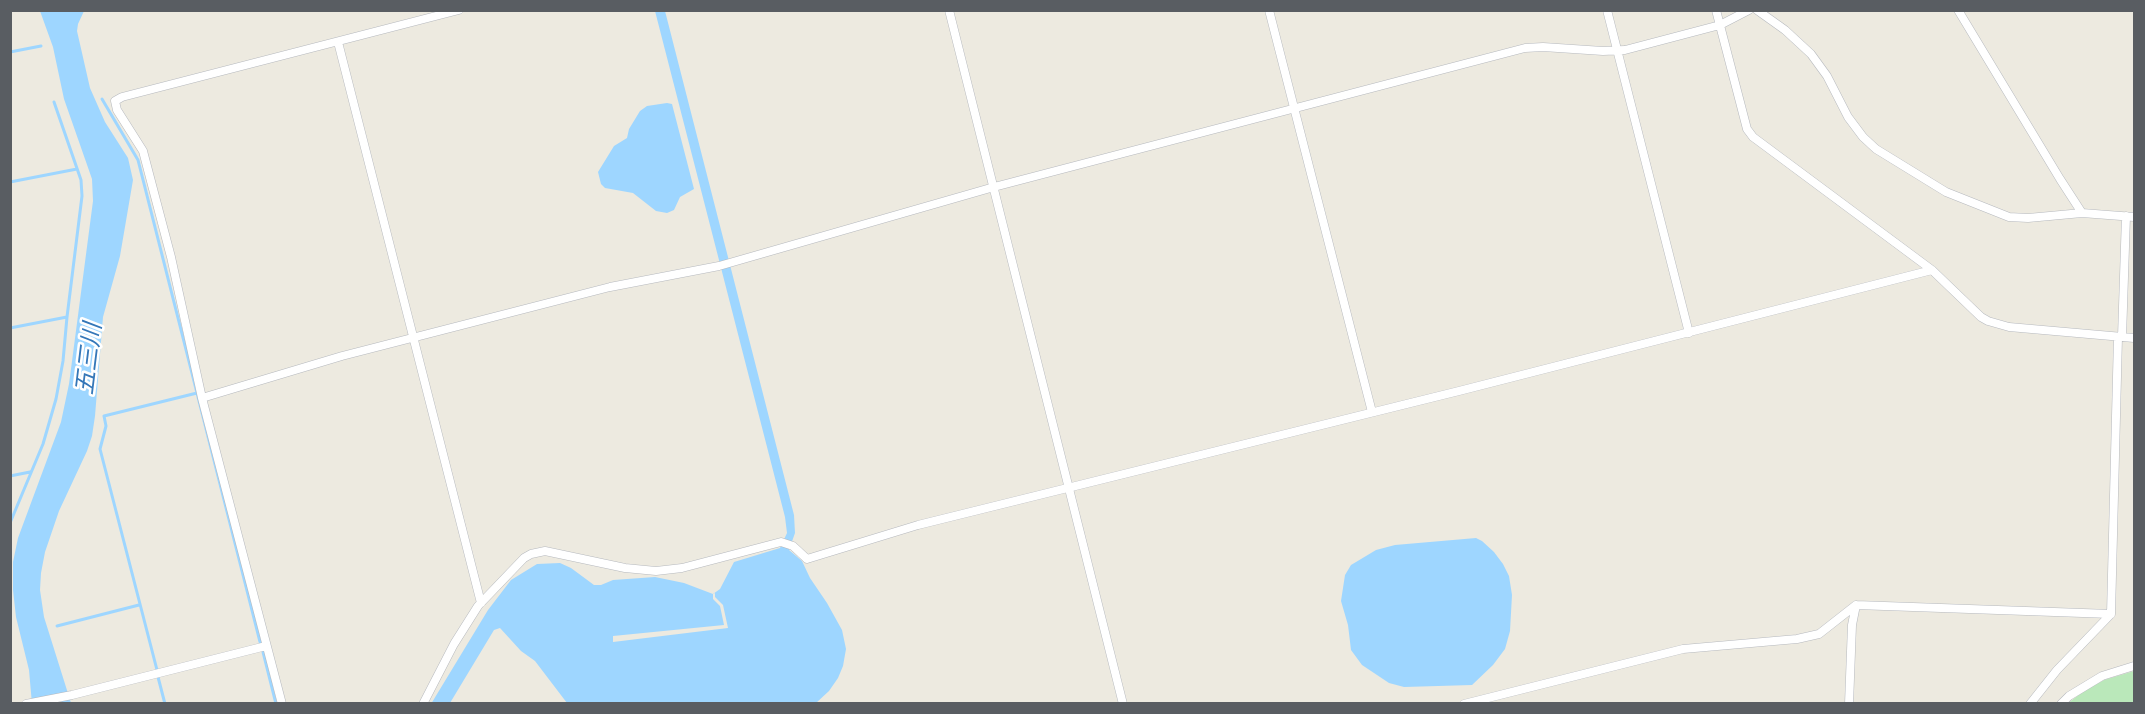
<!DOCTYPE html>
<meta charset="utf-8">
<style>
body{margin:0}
#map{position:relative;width:2145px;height:714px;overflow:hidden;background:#edeae0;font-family:Signika,sans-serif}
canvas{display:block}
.frame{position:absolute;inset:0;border:12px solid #595d62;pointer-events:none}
</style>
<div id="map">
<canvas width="2145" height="714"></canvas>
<div class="frame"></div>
</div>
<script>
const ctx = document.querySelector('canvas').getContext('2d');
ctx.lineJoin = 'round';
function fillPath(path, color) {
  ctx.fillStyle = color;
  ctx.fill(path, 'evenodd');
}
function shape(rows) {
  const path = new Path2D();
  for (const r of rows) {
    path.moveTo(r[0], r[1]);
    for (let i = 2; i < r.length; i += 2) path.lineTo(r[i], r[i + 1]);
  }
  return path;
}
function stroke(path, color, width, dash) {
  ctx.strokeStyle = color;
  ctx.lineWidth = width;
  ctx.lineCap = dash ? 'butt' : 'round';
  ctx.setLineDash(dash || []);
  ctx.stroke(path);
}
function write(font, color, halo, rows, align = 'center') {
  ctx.font = font + ' Signika,"Noto Sans JP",sans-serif';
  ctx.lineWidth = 5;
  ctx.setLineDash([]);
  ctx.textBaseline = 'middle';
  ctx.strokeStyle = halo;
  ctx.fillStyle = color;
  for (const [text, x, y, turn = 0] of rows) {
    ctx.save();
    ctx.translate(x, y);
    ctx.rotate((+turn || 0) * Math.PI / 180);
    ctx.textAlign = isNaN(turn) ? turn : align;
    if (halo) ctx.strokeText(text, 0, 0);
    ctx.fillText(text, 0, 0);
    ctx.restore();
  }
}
fillPath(shape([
 [2134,671,2134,703,2067,704,2085,690,2104,680]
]), '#bae8ba');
fillPath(shape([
 [40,11,84,11,78,24,77,31,90,88,105,122,128,158,133,180,120,256,103,317,95,416,92,436,87,451,59,511,45,552,41,573,40,590,44,617,71,703,68,704,32,704,29,670,16,617,13,590,13,562,18,538,61,422,69,384,93,201,92,179,64,99,53,47],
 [655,11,665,11,794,515,795,533,789,550,802,561,810,578,827,603,842,630,846,649,843,666,838,678,829,691,816,703,567,703,535,661,521,651,500,628,494,630,450,703,431,704,488,610,511,580,537,564,560,563,571,568,594,585,601,585,613,580,655,577,684,583,713,594,720,589,734,562,780,548,787,533,785,517],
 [667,103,672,104,694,189,680,197,674,210,667,213,656,211,633,193,605,188,601,184,598,172,614,146,627,138,629,129,640,111,647,106],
 [1476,538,1482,541,1494,552,1503,564,1509,576,1512,595,1510,631,1505,649,1493,665,1472,685,1404,687,1389,683,1362,665,1351,650,1348,625,1341,601,1345,575,1351,565,1376,550,1395,545]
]), '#9ed6ff');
fillPath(shape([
 [715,593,715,597,723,605,728,628,613,642,613,636,724,625,720,606,713,599,713,594]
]), '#edeae0');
stroke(shape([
 [10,52,41,46],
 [102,99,138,160,260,642],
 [10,182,77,169],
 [10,328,67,317],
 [10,476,30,472],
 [10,523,43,444,56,399,63,361,67,317,82,196,81,180,54,102],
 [57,626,139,605],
 [263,652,276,704],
 [157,670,100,449,106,426,104,416,197,393],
 [158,677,165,704]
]), '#9ed6ff', 3);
const minor = shape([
 [949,10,1123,704],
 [1269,10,1372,412],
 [1607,10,1689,333],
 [1716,10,1747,129,1753,137,1932,270,1981,317,1988,321,2009,327,2134,338],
 [1757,10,1785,30,1811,54,1827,76,1848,117,1863,137,1876,149,1946,192,2009,217,2028,218,2082,213,2134,217],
 [1958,10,2060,179,2082,213],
 [338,42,481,603],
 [2122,337,2126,216],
 [202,398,342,356,610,287,719,266,994,187,1525,48,1543,47,1603,51,1625,50,1720,25,1749,10],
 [26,704,72,695,266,646],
 [282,704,202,398,171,257,143,151,117,110,115,101,122,97,459,10],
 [423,704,454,644,478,606,524,558,531,554,545,551,625,568,656,571,682,568,781,542,793,546,807,559,918,525,1459,391,1932,270],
 [1464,704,1683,649,1797,639,1819,634,1856,605,2111,614],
 [1849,704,1852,625,1856,605],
 [2030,704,2057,670,2111,614,2118,337],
 [2061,704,2069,696,2102,676,2134,666]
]);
stroke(minor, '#b6b9be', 9);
stroke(minor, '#fff', 8);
write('italic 24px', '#3477b8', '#fff', [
 ["五三川",90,359,-83]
]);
</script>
